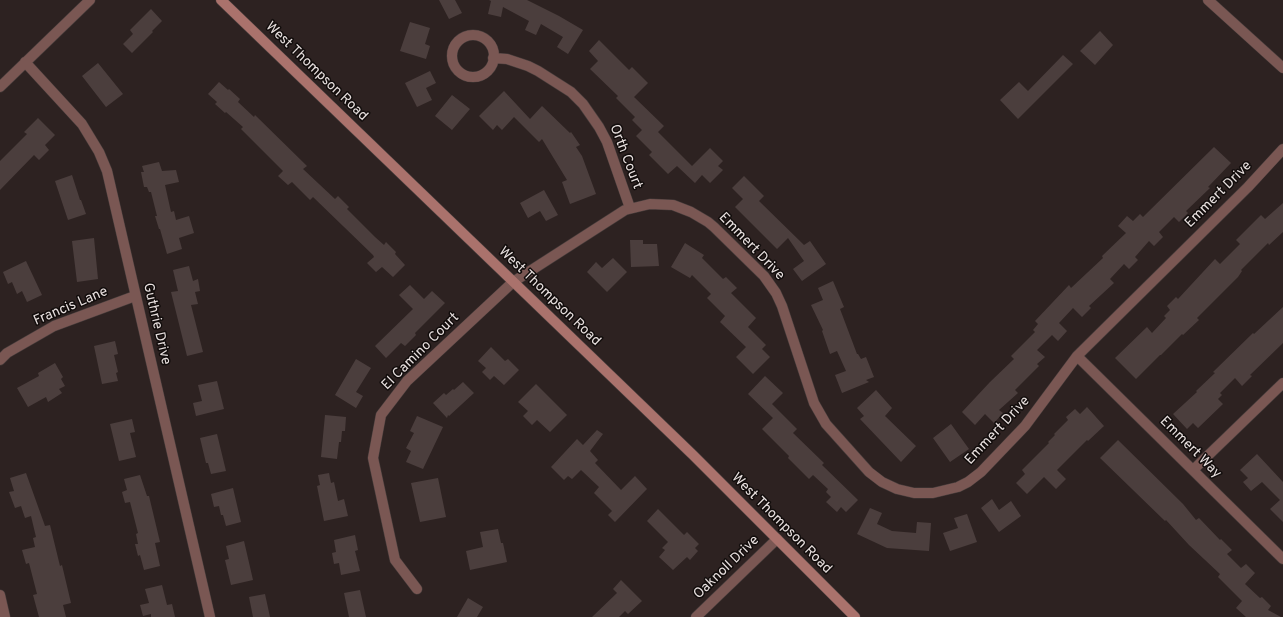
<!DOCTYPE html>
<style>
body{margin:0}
canvas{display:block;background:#2d2221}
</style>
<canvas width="1283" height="617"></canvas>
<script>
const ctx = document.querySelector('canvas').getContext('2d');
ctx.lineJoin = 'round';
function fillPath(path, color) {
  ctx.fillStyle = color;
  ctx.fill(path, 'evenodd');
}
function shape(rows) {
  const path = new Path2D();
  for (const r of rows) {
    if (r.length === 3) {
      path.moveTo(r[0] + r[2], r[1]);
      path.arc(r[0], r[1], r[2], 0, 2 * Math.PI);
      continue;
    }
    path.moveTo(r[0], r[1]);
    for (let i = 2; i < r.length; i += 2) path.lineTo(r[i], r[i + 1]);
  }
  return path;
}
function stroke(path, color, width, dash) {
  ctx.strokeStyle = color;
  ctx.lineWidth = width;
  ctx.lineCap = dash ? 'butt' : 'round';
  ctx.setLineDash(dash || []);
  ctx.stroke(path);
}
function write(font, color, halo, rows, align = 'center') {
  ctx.font = font + ' Overpass,sans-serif';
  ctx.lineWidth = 3;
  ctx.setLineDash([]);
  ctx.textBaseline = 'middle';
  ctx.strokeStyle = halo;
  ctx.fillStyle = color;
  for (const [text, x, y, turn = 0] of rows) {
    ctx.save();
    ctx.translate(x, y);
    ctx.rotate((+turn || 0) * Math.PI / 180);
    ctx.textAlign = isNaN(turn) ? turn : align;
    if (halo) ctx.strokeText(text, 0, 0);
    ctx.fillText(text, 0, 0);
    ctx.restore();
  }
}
fillPath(shape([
 [439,0,455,0,462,13,449,19],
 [489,0,527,0,559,16,583,30,568,54,557,47,563,37,541,24,536,35,525,30,529,21,503,7,501,17,488,14,491,1],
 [151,9,162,21,152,31,153,32,132,53,123,44,133,34,130,30],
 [410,22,430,28,425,44,430,46,426,59,400,51],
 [1100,31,1113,45,1095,65,1080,51],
 [599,40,629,70,632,67,648,83,634,97,664,126,658,132,692,166,710,148,723,161,718,166,723,170,710,183,702,175,695,183,677,166,668,174,649,155,652,152,636,136,642,130,632,120,635,117,616,98,618,96,590,69,598,61,589,51],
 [1063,55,1073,64,1018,119,1000,100,1019,82,1028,91],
 [98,63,123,94,106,107,82,76],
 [430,71,436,83,426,88,432,100,417,107,405,83],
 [219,82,228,90,229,89,240,99,238,102,254,117,255,115,307,166,303,169,335,199,338,196,349,207,347,209,375,237,384,245,386,242,396,252,395,254,405,265,393,277,382,267,376,272,367,263,374,257,373,255,313,197,310,200,292,182,288,185,278,176,283,171,241,129,243,127,226,112,225,113,215,104,217,102,208,94],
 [504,91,530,119,542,106,570,133,571,132,580,145,576,147,582,156,596,194,570,204,562,182,567,180,542,139,539,142,514,117,502,130,497,125,493,130,479,116],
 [452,95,470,109,452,130,435,116],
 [38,118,55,135,45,145,49,150,39,160,34,155,0,190,0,161,27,134,24,132],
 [1214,147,1231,163,1208,187,1210,188,1186,211,1188,213,1179,222,1174,217,1159,232,1163,237,1154,246,1149,241,1135,257,1138,260,1129,269,1124,264,1110,279,1114,283,1089,306,1091,308,1082,317,1073,308,1059,323,1067,331,1058,341,1052,335,1037,350,1045,357,1037,364,1039,366,1015,390,1018,393,999,410,1003,413,994,423,985,414,975,425,962,412,990,382,1014,359,1011,356,1035,332,1033,330,1038,324,1035,321,1069,285,1071,288,1103,258,1102,256,1126,233,1118,226,1127,216,1133,221,1140,214,1143,217],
 [159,162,162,171,176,170,179,182,165,185,171,212,174,211,176,220,189,216,194,233,179,238,182,249,167,254,160,229,159,229,155,216,157,216,151,192,149,192,147,187,144,187,141,172,144,172,142,166],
 [72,175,80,200,81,200,86,214,68,220,55,181],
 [744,176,764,196,759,201,804,245,810,241,826,264,802,281,793,269,804,261,788,238,777,249,735,207,743,199,732,188],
 [544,190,558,215,546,221,540,211,528,218,520,203],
 [1283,203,1283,232,1269,245,1268,243,1241,270,1242,271,1238,277,1197,318,1199,320,1183,335,1182,334,1161,355,1160,355,1136,379,1115,358,1147,327,1152,333,1166,318,1164,316,1170,310,1167,306,1176,297,1178,299,1215,259,1220,264,1240,244,1236,240,1261,215,1265,219],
 [94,238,98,279,77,282,72,241],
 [630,240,643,240,643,244,657,244,659,266,631,267],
 [685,243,704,255,702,258,723,279,726,277,737,288,731,293,756,318,748,327,766,345,762,349,770,357,753,374,736,357,746,347,720,322,725,316,707,298,711,294,692,275,690,278,671,267],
 [613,258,627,272,607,292,587,272,596,262,602,268],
 [26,261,42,295,27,302,22,291,17,294,12,282,8,284,3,272],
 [189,266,193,281,198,279,200,291,195,292,198,304,191,305,203,352,187,356,171,292,178,291,173,270],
 [833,281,844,307,840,309,857,354,858,354,861,359,866,357,874,377,866,380,869,382,842,393,835,375,846,371,837,351,830,354,822,331,823,330,811,305,823,300,818,288],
 [410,285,424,299,432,291,445,303,415,333,416,335,405,346,401,343,386,358,375,346,413,309,399,295],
 [1283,307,1283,343,1250,375,1252,376,1242,386,1235,378,1220,393,1222,395,1218,399,1223,404,1198,428,1193,423,1187,429,1173,414,1197,392,1196,391,1215,373,1213,372,1253,333,1254,334],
 [115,341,118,354,114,355,118,372,116,373,118,381,102,384,94,346],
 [491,347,505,361,508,359,519,370,504,385,494,376,490,380,482,372,486,368,478,361],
 [356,359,371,368,356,392,363,396,356,408,335,395],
 [55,363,63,377,61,379,65,386,59,389,62,393,48,402,46,397,28,407,17,388,39,376,38,373],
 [765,376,783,393,772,404,797,429,793,433,824,463,822,465,858,500,846,512,841,507,837,512,826,502,831,497,826,492,828,489,813,475,809,479,788,458,789,456,762,429,773,418,748,394],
 [217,381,224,409,196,416,193,403,202,401,198,385],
 [463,382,474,393,449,416,448,415,447,418,433,403,444,393,446,395,453,389,454,390],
 [536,384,567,415,550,432,537,420,532,425,523,416,528,411,518,402],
 [876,390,892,408,885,416,916,446,901,462,860,419,864,416,857,408],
 [1087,407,1104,426,1088,441,1087,440,1057,470,1066,479,1056,489,1044,477,1027,494,1016,483,1025,474,1022,470,1049,443,1048,442,1055,435,1054,434,1068,420,1066,417,1075,409,1080,414],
 [325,415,346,417,345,431,342,431,341,442,339,442,337,459,321,457],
 [417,416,443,427,423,469,406,462,411,451,406,448,414,433,410,431],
 [132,419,135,432,130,433,136,457,119,461,110,424],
 [951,424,969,449,950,462,933,438],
 [597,430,603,434,590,451,598,460,595,463,621,490,635,476,647,489,615,522,608,515,612,511,594,493,599,487,581,470,572,479,568,476,564,480,551,467,577,439,583,445],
 [217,434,226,471,211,474,208,463,206,463,200,438],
 [1118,440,1183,504,1196,520,1199,518,1220,540,1221,539,1232,550,1227,554,1241,568,1246,564,1255,573,1245,584,1260,598,1262,597,1271,606,1268,610,1281,617,1246,617,1236,608,1242,601,1218,577,1220,574,1189,545,1166,520,1165,521,1100,458],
 [1257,454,1283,482,1283,522,1270,509,1280,500,1262,482,1251,491,1243,482,1248,478,1240,470],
 [26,473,45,526,50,525,60,566,62,565,71,603,63,605,66,617,39,617,33,595,37,594,29,563,26,564,22,550,35,547,33,538,36,537,31,516,25,518,21,506,15,508,9,492,14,491,10,478],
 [329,473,331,483,334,482,338,501,344,499,348,516,324,521,317,486,320,485,318,475],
 [140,475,147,496,149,496,160,542,155,543,160,566,144,570,140,555,138,556,135,544,138,544,136,534,138,533,130,502,125,503,122,492,127,490,124,479],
 [438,478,446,517,420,522,411,483],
 [233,488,241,522,226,526,223,515,221,515,219,506,214,507,211,494],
 [992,499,999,510,1011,501,1021,516,999,532,981,508],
 [870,508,882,513,877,524,892,531,916,533,917,522,931,523,929,551,887,548,857,534],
 [658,509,684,535,687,532,699,544,695,548,698,551,690,560,687,557,673,570,659,557,665,550,662,548,668,542,647,521],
 [967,514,977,542,950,551,943,533,958,528,954,518],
 [498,529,501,543,503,543,507,562,470,570,466,551,483,547,480,532],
 [355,535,358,550,355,551,360,571,341,575,339,563,334,564,332,553,336,552,334,540],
 [244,541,253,580,231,585,225,560,229,559,226,546],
 [621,580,642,601,628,614,625,611,619,617,592,617,617,593,613,589],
 [162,585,167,605,172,604,175,617,151,617,151,614,143,616,140,605,149,603,145,589],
 [360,590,366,617,349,617,344,593],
 [265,594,270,617,253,617,249,597],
 [468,598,483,607,477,617,457,617]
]), '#4b3e3d');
const street = shape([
 [1208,0,1283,68],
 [473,56,21],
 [493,58,507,59,528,66,538,71,571,92,583,104,599,127,607,142,630,208],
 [25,62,82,124,99,152,107,171,210,617],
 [0,87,90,0],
 [1077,356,1283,559],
 [0,360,7,353,54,326,135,296],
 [1193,470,1283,383],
 [417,589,395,560,373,458,381,415,407,381,513,282,625,210,650,204,673,205,691,212,708,222,714,227,764,276,776,293,782,306,814,403,826,424,869,472,882,482,897,489,914,493,933,493,958,487,968,482,981,472,1025,426,1077,356,1248,187,1283,149],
 [0,595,5,617],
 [696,617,777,539]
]);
const secondary = shape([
 [221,0,693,455,855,617]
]);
stroke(street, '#473d3c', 11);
stroke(secondary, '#473d3c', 11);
stroke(street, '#7a5753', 10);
stroke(secondary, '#aa726c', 10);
write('14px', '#e8e0df', '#120d0c', [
 ["West Thompson Road",316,72,44],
 ["Orth Court",625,157,69],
 ["Emmert Drive",1219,195,-45],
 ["Emmert Drive",751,247,46],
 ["West Thompson Road",549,297,44],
 ["Francis Lane",71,307,-23],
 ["Guthrie Drive",156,324,77],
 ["El Camino Court",421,352,-45],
 ["Emmert Drive",998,431,-47],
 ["Emmert Way",1190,448,45],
 ["West Thompson Road",781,524,45],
 ["Oaknoll Drive",727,568,-44]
]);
</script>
